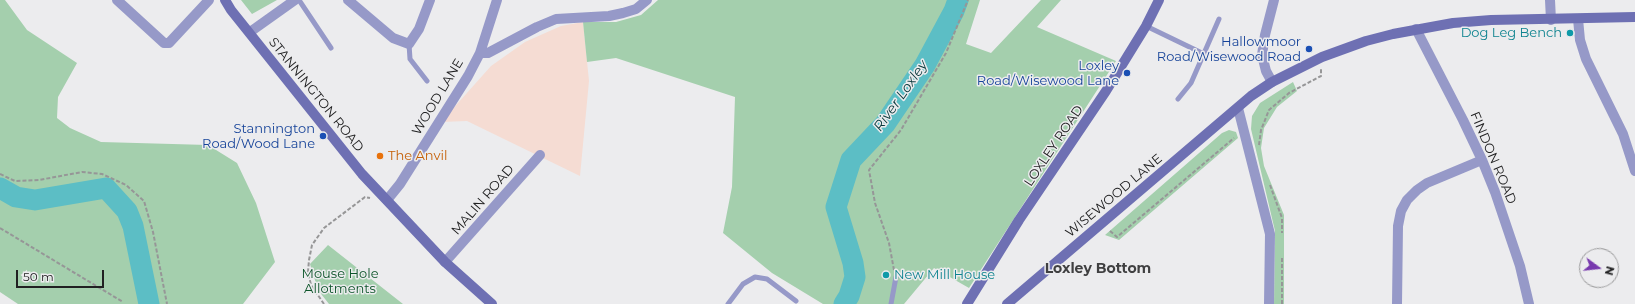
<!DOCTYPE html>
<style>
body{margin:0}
#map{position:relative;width:1635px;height:304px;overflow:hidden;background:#ececee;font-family:Montserrat,sans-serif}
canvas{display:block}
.north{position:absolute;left:1579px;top:248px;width:40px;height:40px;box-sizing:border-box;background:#ececee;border:1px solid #9b9b9c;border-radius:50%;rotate:105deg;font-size:11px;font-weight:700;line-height:16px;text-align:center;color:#212122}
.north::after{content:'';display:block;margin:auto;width:14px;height:18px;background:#7839ae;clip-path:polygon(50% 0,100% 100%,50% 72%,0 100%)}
.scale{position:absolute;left:16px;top:270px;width:88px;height:18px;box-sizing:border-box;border:2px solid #212122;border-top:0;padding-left:5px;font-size:12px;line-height:14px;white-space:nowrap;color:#212122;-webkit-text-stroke:3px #ececee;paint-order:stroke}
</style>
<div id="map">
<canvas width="1635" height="304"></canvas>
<div class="north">N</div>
<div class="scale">50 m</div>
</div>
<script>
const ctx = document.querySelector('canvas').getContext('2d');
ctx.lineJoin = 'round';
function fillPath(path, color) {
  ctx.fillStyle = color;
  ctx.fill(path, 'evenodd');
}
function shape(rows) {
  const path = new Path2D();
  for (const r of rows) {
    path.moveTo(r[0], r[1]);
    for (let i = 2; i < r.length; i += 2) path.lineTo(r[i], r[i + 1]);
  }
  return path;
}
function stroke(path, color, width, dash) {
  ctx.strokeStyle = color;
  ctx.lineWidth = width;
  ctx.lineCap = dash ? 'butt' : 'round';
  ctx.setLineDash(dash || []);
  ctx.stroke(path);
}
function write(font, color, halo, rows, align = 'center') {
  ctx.font = font + ' Montserrat,sans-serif';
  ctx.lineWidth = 3;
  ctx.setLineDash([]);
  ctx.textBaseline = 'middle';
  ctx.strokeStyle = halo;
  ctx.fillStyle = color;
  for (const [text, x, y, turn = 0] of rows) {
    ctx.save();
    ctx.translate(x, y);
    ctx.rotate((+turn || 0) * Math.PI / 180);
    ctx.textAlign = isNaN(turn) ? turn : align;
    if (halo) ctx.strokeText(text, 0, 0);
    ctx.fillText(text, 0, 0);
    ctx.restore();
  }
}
fillPath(shape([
 [583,22,589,81,580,176,467,121,441,122,491,66,525,42,561,26]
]), '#f5dcd3');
fillPath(shape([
 [0,0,5,0,27,30,77,63,58,97,57,118,70,128,101,142,208,145,237,163,256,203,275,262,243,304,18,304,0,292],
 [241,0,277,0,252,14],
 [658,0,980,0,966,44,991,53,1041,0,1061,0,1037,27,1116,61,969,288,934,268,904,304,823,304,772,273,723,233,732,187,735,97,616,58,587,62,583,22,616,22,641,15],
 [1293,82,1297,91,1277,107,1264,128,1261,148,1264,166,1284,215,1284,304,1274,304,1275,231,1251,129,1252,116,1260,103],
 [1229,130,1236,132,1238,138,1119,240,1105,235,1222,133],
 [328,245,403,304,329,304,318,290,310,264]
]), '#a4cfad');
stroke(shape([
 [0,188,16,197,35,200,106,188,127,211,133,226,149,304],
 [844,304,849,296,855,277,853,263,836,207,851,160,885,124,925,65,954,11,958,0]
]), '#5cbec5', 21);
stroke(shape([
 [1259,145,1261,130,1269,110,1289,93,1321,76,1321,69],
 [0,174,15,181,39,180,82,172,102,174,126,185,144,201,153,232,167,304],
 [1270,185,1282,218,1282,233],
 [0,228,123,302],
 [1110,231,1117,237,1234,138],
 [894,270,889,243,875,203,869,170,901,130,946,53,968,0],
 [324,304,311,285,308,272,309,260,312,245,324,228,365,197,370,198],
 [1282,304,1282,257]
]), '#969697', 2, [4, 2]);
stroke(shape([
 [299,0,331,48],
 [1146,26,1204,54],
 [409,44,410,59,427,81],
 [1178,99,1191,83,1219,19],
 [728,304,743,284,755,277,767,279,796,301],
 [891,304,896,277]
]), '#9699c8', 5);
stroke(shape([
 [117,0,164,43,169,43,209,0],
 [348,0,393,38,409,44,419,29,430,0],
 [1550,0,1551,20],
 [1578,19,1580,40,1586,59,1623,134,1635,171],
 [1416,29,1463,120,1482,160,1495,192,1520,266,1529,304],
 [250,32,295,0],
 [480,53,488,53,537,27,556,19,609,16,623,13,636,9,647,0],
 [1272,82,1266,71,1262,55,1265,35,1274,0],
 [1238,108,1270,234,1269,304],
 [387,200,400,184,468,76,480,53,497,0],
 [445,262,540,155],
 [1397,304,1398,226,1401,211,1407,200,1417,190,1427,183,1482,160]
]), '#9699c8', 10);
stroke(shape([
 [225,0,231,10,362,174,445,262,492,304],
 [967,304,1019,220,1106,91,1146,26,1159,0],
 [1007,304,1251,96,1272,82,1322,57,1366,41,1393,34,1453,23,1491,20,1635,17]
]), '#6e70b3', 10);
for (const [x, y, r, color] of [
 [1570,33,4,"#0f9aa8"],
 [1309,49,4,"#1a4fb4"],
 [1127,73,4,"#1a4fb4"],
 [323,136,4,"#1a4fb4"],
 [380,156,4,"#e8710a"],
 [886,275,4,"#0f9aa8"]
]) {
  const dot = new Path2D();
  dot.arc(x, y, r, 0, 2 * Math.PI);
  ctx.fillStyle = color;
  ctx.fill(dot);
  stroke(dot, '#ececee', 1.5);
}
write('13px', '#0d838f', '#ececee', [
 ["Dog Leg Bench",1562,33],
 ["New Mill House",894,275,"left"]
], 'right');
write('13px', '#164399', '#ececee', [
 ["Hallowmoor",1301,42],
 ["Road/Wisewood Road",1301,57],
 ["Loxley",1119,66],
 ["Road/Wisewood Lane",1119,81],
 ["Stannington",315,129],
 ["Road/Wood Lane",315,144]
], 'right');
write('13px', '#212122', '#ececee', [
 ["STANNINGTON ROAD",316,95,51],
 ["WOOD LANE",438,97,-59],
 ["LOXLEY ROAD",1054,146,-56],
 ["FINDON ROAD",1493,158,67],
 ["WISEWOOD LANE",1114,196,-40],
 ["MALIN ROAD",483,200,-49]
]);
write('13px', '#c56008', '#ececee', [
 ["The Anvil",388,156]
], 'left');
write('13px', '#0c5429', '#ececee', [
 ["Mouse Hole",340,274],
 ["Allotments",340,289]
]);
write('italic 14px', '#08383b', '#ececee', [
 ["River Loxley",901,96,-55]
]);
write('bold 14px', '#404041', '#ececee', [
 ["Loxley Bottom",1098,269]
]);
</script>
